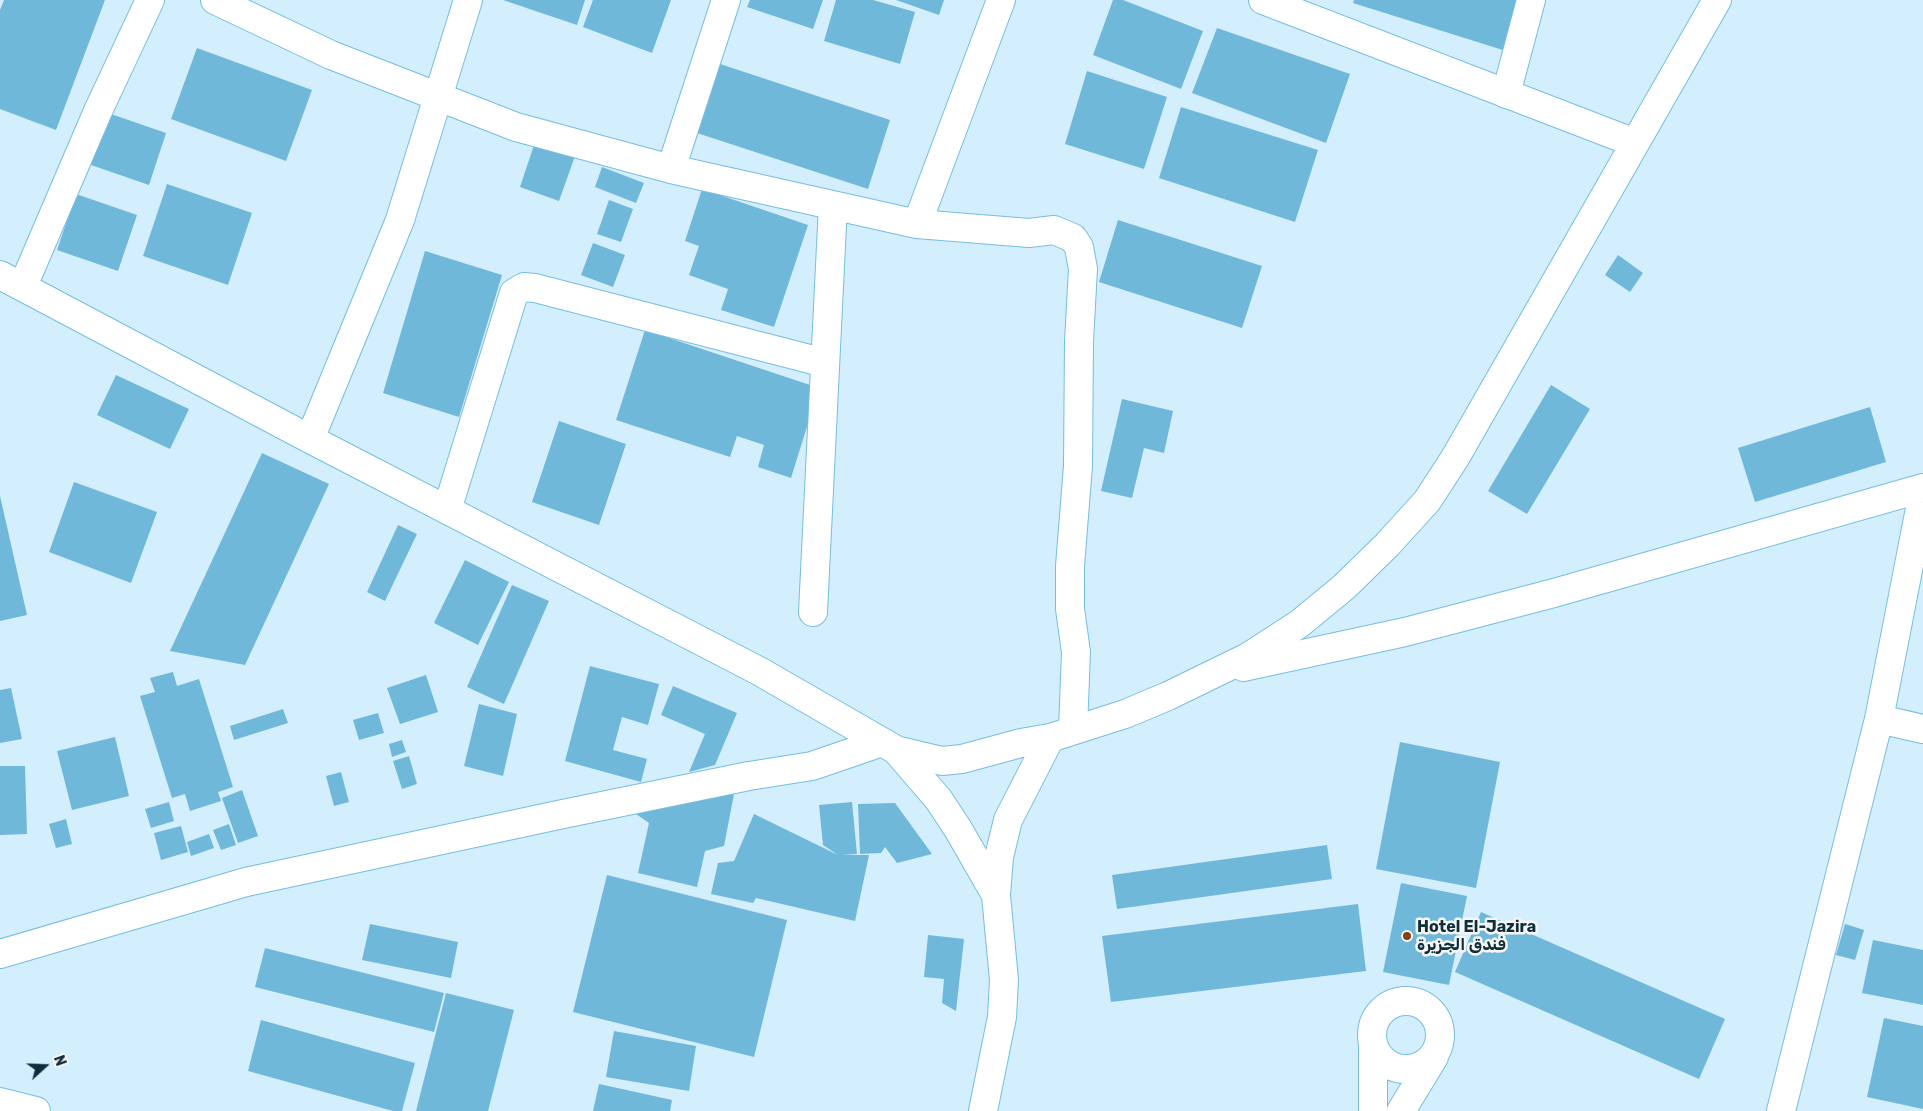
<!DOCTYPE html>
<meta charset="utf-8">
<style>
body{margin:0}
#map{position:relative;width:1923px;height:1111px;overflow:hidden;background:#d3eefc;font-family:Rubik,sans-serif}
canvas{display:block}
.north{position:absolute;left:20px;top:1041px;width:50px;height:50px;-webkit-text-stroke:4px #f6f6f6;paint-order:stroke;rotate:70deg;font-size:14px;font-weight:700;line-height:20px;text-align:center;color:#0f2e3b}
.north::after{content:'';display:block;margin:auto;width:18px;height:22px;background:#0f2e3b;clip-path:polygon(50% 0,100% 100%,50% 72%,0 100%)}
</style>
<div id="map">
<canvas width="1923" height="1111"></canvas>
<div class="north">N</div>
</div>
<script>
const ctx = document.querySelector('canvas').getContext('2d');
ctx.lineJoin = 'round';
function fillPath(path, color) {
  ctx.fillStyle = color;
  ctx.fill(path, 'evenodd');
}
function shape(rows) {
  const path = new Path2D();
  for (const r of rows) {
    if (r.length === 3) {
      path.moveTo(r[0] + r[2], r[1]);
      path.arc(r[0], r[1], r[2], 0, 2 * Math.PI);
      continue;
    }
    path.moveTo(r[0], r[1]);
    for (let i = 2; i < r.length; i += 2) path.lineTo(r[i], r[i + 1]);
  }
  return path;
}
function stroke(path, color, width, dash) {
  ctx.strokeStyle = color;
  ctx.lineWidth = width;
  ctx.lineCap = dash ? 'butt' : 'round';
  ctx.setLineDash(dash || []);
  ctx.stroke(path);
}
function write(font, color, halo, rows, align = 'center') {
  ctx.font = font + ' Rubik,"Noto Naskh Arabic",sans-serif';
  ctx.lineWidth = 5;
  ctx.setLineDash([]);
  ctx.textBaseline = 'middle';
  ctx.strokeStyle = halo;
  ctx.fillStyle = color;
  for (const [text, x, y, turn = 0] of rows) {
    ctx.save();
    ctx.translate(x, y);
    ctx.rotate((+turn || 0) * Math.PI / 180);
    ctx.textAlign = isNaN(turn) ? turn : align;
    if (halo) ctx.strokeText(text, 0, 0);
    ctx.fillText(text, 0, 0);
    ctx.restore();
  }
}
fillPath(shape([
 [4,0,105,0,56,130,0,109,0,10],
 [503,0,585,0,577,25],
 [593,0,671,0,652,53,583,27],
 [750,0,823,0,813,29,747,7],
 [836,0,873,0,915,12,900,64,824,41],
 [896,0,944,0,939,15],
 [1113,0,1123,0,1203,31,1181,89,1093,55],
 [1354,0,1522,0,1506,51,1353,3],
 [1217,28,1350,74,1326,143,1192,93],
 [197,48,312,90,286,161,171,119],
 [714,62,890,120,868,189,691,131],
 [1087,71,1167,97,1144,169,1065,144],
 [1181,107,1318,150,1295,222,1159,178],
 [108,113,166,133,149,185,91,165],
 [535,142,575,156,559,201,520,187],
 [602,167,644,183,636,203,595,187],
 [167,184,252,213,228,285,143,256],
 [702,189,808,225,774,327,721,310,728,289,689,275,699,246,685,241],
 [76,194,137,215,118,271,57,250],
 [609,200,633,209,621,242,597,234],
 [1118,220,1262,266,1242,328,1099,282],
 [593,243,625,255,613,287,581,275],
 [425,251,502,275,459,417,383,393],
 [1618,255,1643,273,1630,292,1605,275],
 [645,330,819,388,791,478,758,467,764,445,737,436,730,457,616,420],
 [116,375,189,409,170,449,97,415],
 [1551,385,1590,409,1527,514,1488,491],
 [1122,399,1173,411,1164,453,1144,448,1132,498,1101,491],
 [1870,407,1886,462,1755,502,1738,448],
 [559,421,626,444,599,525,532,502],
 [262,453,329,484,245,665,170,651],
 [74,482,157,512,131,583,49,552],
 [0,496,27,615,0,621],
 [398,525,417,534,385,601,367,592],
 [465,560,509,582,478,645,434,623],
 [512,585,549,601,504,704,467,687],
 [590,666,659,684,648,725,622,717,613,750,647,759,641,782,565,761],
 [173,672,177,686,199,679,233,787,218,792,221,801,190,811,185,794,172,798,140,696,155,692,150,678],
 [426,675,438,712,400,724,387,688],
 [673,686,737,713,715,765,689,772,705,734,661,715],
 [11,688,22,739,0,743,0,690],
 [479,704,517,714,503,776,464,766],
 [283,709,288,723,234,740,230,726],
 [378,713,384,733,359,740,353,720],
 [115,737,129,796,72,810,57,751],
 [402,740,406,752,392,757,389,744],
 [1400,742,1500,762,1476,888,1376,869],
 [409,756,417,784,402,789,393,761],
 [0,766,25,766,27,834,0,835],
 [341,772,349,802,334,806,326,776],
 [242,790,258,836,238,843,222,798],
 [734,794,724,846,705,851,697,887,638,873,649,823,626,807],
 [169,802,174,821,151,828,145,809],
 [852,802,857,854,841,855,869,855,855,921,756,898,753,903,711,894,718,863,734,861,754,814,838,855,823,845,819,805],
 [895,803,932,854,897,863,885,847,881,853,860,854,858,804],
 [66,819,72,844,56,848,49,824],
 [229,824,236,845,221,850,213,830],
 [181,826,188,852,161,860,154,833],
 [209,834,214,848,191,856,187,842],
 [1327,845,1332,879,1117,909,1112,875],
 [607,875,787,920,754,1057,573,1012],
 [1401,883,1467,896,1449,985,1383,972],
 [1358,904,1366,971,1111,1002,1102,936],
 [1481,912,1725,1019,1699,1079,1455,972],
 [370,924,458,942,451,978,362,960],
 [1845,924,1864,930,1855,960,1836,955],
 [928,935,964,939,956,1011,942,1003,944,979,924,977],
 [1873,940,1923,950,1923,1005,1862,993],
 [265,948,444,993,434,1032,255,987],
 [446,993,514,1010,488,1111,416,1111],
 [1884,1018,1923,1026,1923,1109,1867,1097],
 [261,1020,415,1063,402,1111,393,1111,248,1071],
 [614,1031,696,1046,689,1091,606,1077],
 [599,1084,672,1100,670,1111,593,1111]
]), '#70b8d9');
const minor = shape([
 [215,0,331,55,516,127,671,169,917,224,1029,233,1054,230,1073,238,1079,247,1083,269,1079,341,1078,466,1070,566,1070,609,1076,652,1073,729],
 [1263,0,1635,143],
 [1506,94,1531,0],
 [671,169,726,0],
 [917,224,1001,0],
 [0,275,310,439,759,671,896,750,942,761,962,759,1021,743,1050,738,1125,714,1168,696,1248,657,1299,624,1344,587,1387,545,1427,501,1455,458,1717,0],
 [23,286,98,111,150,0],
 [310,439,400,220,468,0],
 [447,510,514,293,524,287,535,288,825,363],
 [813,612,833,205],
 [1243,667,1405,632,1554,593,1923,488],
 [1879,719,1923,729],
 [896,750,939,800,958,829,996,895],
 [0,954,246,882,563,814,749,776,812,766,882,742],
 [1406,1035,34],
 [1373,1046,1373,1111],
 [0,1102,36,1111],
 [983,1111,1002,1017,1004,980,996,895,999,857,1008,820,1050,738],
 [1401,1111,1434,1057],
 [1781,1111,1879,719,1923,493]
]);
stroke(minor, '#76bedf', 30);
stroke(minor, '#fff', 28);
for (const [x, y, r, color] of [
 [1407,936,5,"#854116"]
]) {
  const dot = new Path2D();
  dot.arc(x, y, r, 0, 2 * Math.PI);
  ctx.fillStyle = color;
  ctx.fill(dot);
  stroke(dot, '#f6f6f6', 2);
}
write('bold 16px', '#0f2e3b', '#f6f6f6', [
 ["Hotel El-Jazira",1417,927],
 ["فندق الجزيرة",1417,945]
], 'left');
</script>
